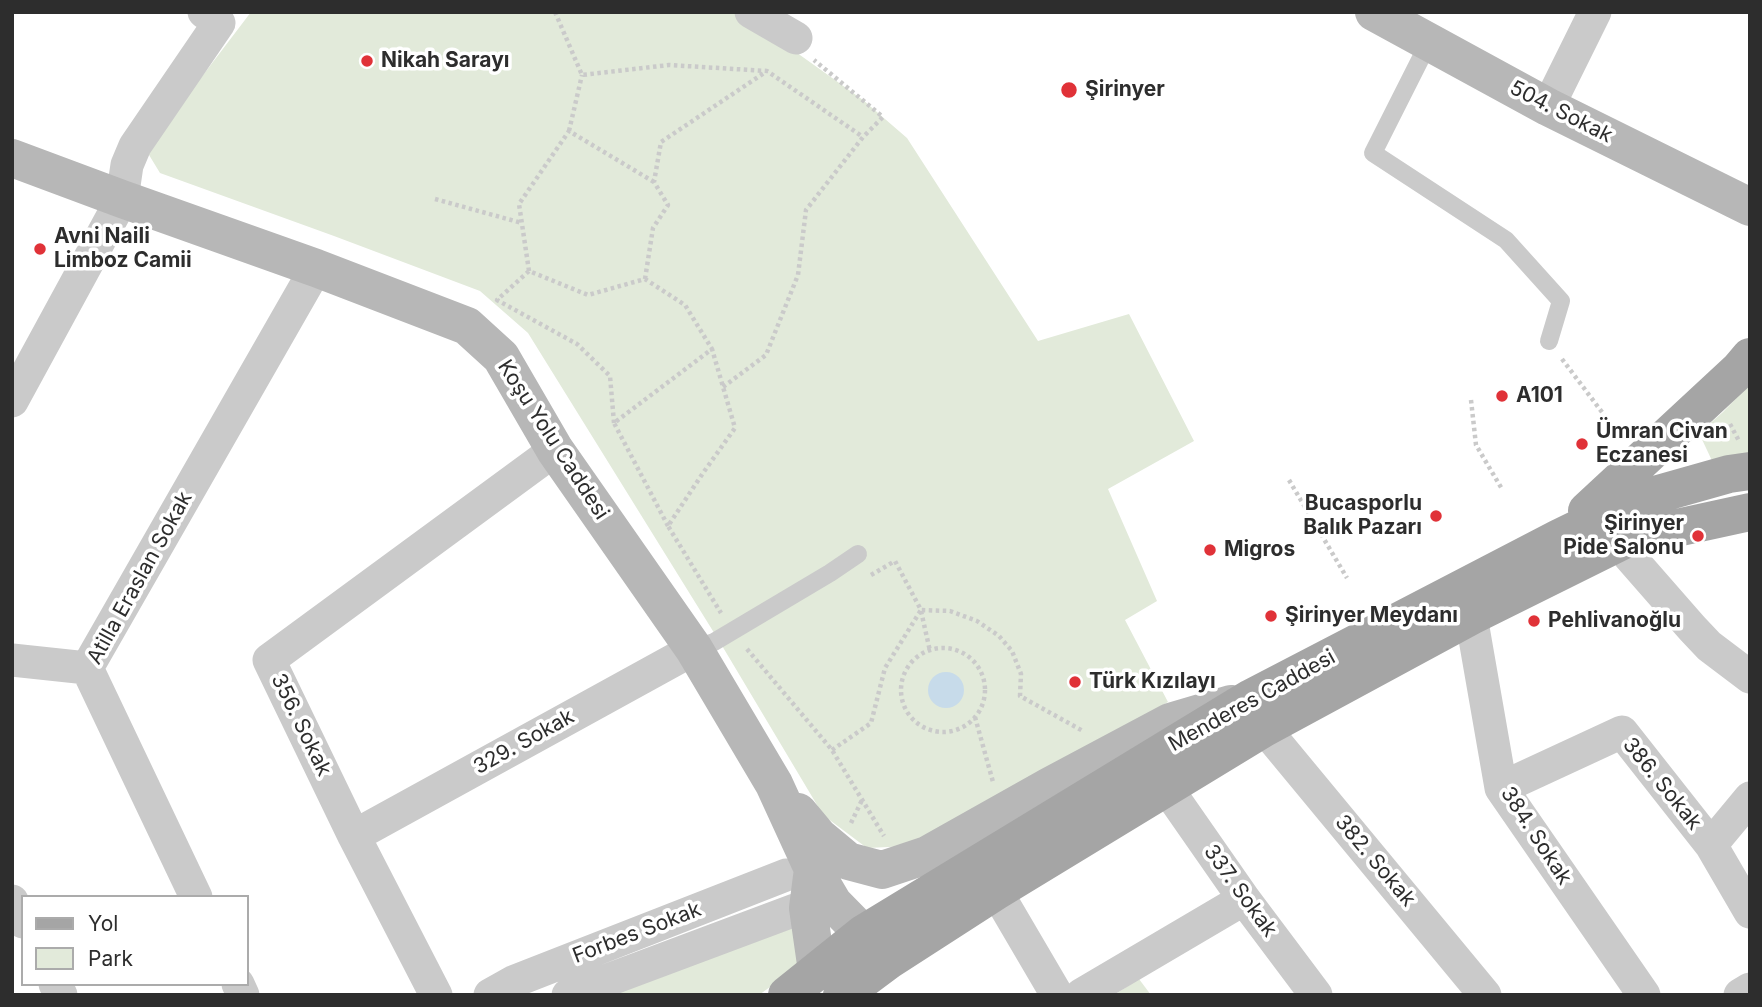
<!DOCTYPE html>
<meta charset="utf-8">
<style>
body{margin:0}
#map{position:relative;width:1762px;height:1007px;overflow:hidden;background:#fff;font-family:Inter,sans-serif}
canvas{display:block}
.frame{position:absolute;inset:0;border:14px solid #2d2d2d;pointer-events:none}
.legend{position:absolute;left:21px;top:895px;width:228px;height:91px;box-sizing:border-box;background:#fff;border:2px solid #ababab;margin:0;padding:9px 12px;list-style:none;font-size:21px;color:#2d2d2d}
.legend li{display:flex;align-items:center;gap:14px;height:35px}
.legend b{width:35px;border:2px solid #ababab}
</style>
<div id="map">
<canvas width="1762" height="1007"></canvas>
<div class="frame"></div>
<ul class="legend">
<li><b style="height:9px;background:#a5a5a5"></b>Yol</li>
<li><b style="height:19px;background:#e2eada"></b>Park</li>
</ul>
</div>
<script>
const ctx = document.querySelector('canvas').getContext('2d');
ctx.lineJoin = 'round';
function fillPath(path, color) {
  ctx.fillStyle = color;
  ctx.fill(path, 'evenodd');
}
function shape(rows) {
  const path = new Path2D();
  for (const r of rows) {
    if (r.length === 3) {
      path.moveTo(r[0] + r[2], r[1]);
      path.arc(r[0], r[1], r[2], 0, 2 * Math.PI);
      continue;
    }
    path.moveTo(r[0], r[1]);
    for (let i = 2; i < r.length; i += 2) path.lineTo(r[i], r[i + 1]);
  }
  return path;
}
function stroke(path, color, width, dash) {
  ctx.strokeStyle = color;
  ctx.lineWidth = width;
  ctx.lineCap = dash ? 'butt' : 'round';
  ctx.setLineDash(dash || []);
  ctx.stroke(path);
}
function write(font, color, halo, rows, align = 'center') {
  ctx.font = font + ' Inter,sans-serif';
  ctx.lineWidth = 7;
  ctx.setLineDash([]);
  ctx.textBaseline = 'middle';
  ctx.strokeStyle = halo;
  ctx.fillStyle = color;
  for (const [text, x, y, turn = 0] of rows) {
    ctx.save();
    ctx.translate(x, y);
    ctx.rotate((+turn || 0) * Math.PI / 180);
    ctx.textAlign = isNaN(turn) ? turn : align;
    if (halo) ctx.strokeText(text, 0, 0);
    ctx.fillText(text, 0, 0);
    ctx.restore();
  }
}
fillPath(shape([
 [251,12,732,12,779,40,863,100,907,138,1038,341,1129,314,1194,441,1108,489,1157,601,1125,620,1168,702,910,846,867,848,823,815,721,644,528,333,480,291,334,236,160,173,146,150],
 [1750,384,1750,459,1714,465,1699,433,1723,412],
 [795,910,800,965,759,995,609,995],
 [1139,979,1151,995,1114,995]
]), '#e2eada');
fillPath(shape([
 [946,690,18]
]), '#c7dbea');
stroke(shape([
 [555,12,582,75,669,65,767,71,863,137],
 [569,131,582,75],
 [435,199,522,223],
 [529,271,519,204,569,131,654,182],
 [645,279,653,228,668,205,654,182,661,142,767,71],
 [1562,359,1620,436],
 [723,387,766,355,798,275,806,210,863,137,883,117,814,60],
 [1471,400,1476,445,1502,489],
 [614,423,610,376,577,344,497,300,529,271,588,295,645,279,685,305,712,349],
 [1730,424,1739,441],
 [1289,480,1347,578],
 [668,526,614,423,712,349,735,428,703,473,668,526,721,613],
 [871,575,895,561,921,610,950,611,977,621,999,636,1012,651,1021,674,1020,696,1083,731],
 [921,611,930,651],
 [943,690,42],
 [747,649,832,750,884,836],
 [975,717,993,782],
 [832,750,871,723,885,668,921,610],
 [851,823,862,800]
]), '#cacaca', 4.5, [3.5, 3.5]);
stroke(shape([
 [1429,42,1373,153,1506,240,1561,301,1549,341],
 [694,649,714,642,830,573,858,554]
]), '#cacaca', 18);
stroke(shape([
 [751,12,796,38],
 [1548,107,1595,12],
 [12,401,122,199,127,165,135,146,219,23,204,12],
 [1626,539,1629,556,1692,628,1709,646,1750,677],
 [1471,616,1501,788,1644,995],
 [12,660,87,668],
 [87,668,316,268],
 [87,668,196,897],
 [1264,728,1485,995],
 [1166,787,1244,899,1316,995],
 [1501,788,1622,732,1711,845,1750,912],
 [354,836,694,649],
 [1711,845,1750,798],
 [996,891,1057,995],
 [12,901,23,922],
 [55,984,61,995],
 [238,984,243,995],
 [436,995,354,836,269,660,555,450],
 [490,995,515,981,786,875],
 [568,995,795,910],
 [1081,995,1244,899],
 [1740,995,1750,989]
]), '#cacaca', 33);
stroke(shape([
 [1374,12,1548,107,1750,207],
 [12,158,122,199,316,268,467,326,501,357,555,450,694,649,774,784,813,869,833,903,887,958],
 [798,812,818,836,848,861,882,870,927,855,1048,787,1170,722,1231,704],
 [813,869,808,908,817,971]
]), '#b7b7b7', 38);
stroke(shape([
 [1587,511,1739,370,1750,357],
 [787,995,863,934,1251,698,1557,539,1637,500,1729,474,1750,471],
 [842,995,889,960,996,891,1264,728,1471,616,1626,539,1750,512]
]), '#a5a5a5', 38);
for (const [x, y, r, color] of [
 [367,61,7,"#e03238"],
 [1069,90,9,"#e03238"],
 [40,249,7,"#e03238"],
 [1502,396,7,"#e03238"],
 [1582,444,7,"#e03238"],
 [1436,516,7,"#e03238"],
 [1698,536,7,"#e03238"],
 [1210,550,7,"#e03238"],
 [1271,616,7,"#e03238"],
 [1534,621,7,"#e03238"],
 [1075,682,7,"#e03238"]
]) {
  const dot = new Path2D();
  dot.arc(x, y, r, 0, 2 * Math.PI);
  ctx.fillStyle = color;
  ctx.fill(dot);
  stroke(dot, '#fff', 2.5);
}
write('bold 21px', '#2d2d2d', '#fff', [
 ["Nikah Sarayı",381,61],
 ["Şirinyer",1085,90],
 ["Avni Naili",54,237],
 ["Limboz Camii",54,261],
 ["A101",1516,396],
 ["Ümran Civan",1596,432],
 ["Eczanesi",1596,456],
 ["Bucasporlu",1422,504,"right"],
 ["Balık Pazarı",1422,528,"right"],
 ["Şirinyer",1684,524,"right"],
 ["Pide Salonu",1684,548,"right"],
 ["Migros",1224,550],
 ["Şirinyer Meydanı",1285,616],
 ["Pehlivanoğlu",1548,621],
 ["Türk Kızılayı",1089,682]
], 'left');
write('21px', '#2d2d2d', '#fff', [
 ["504. Sokak",1561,112,27],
 ["Koşu Yolu Caddesi",553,440,57],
 ["Atilla Eraslan Sokak",140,578,-61],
 ["Menderes Caddesi",1252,701,-29],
 ["356. Sokak",301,725,64],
 ["329. Sokak",524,742,-29],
 ["386. Sokak",1662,784,51],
 ["384. Sokak",1536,836,57],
 ["382. Sokak",1375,861,50],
 ["337. Sokak",1240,891,54],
 ["Forbes Sokak",637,933,-21]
]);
</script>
